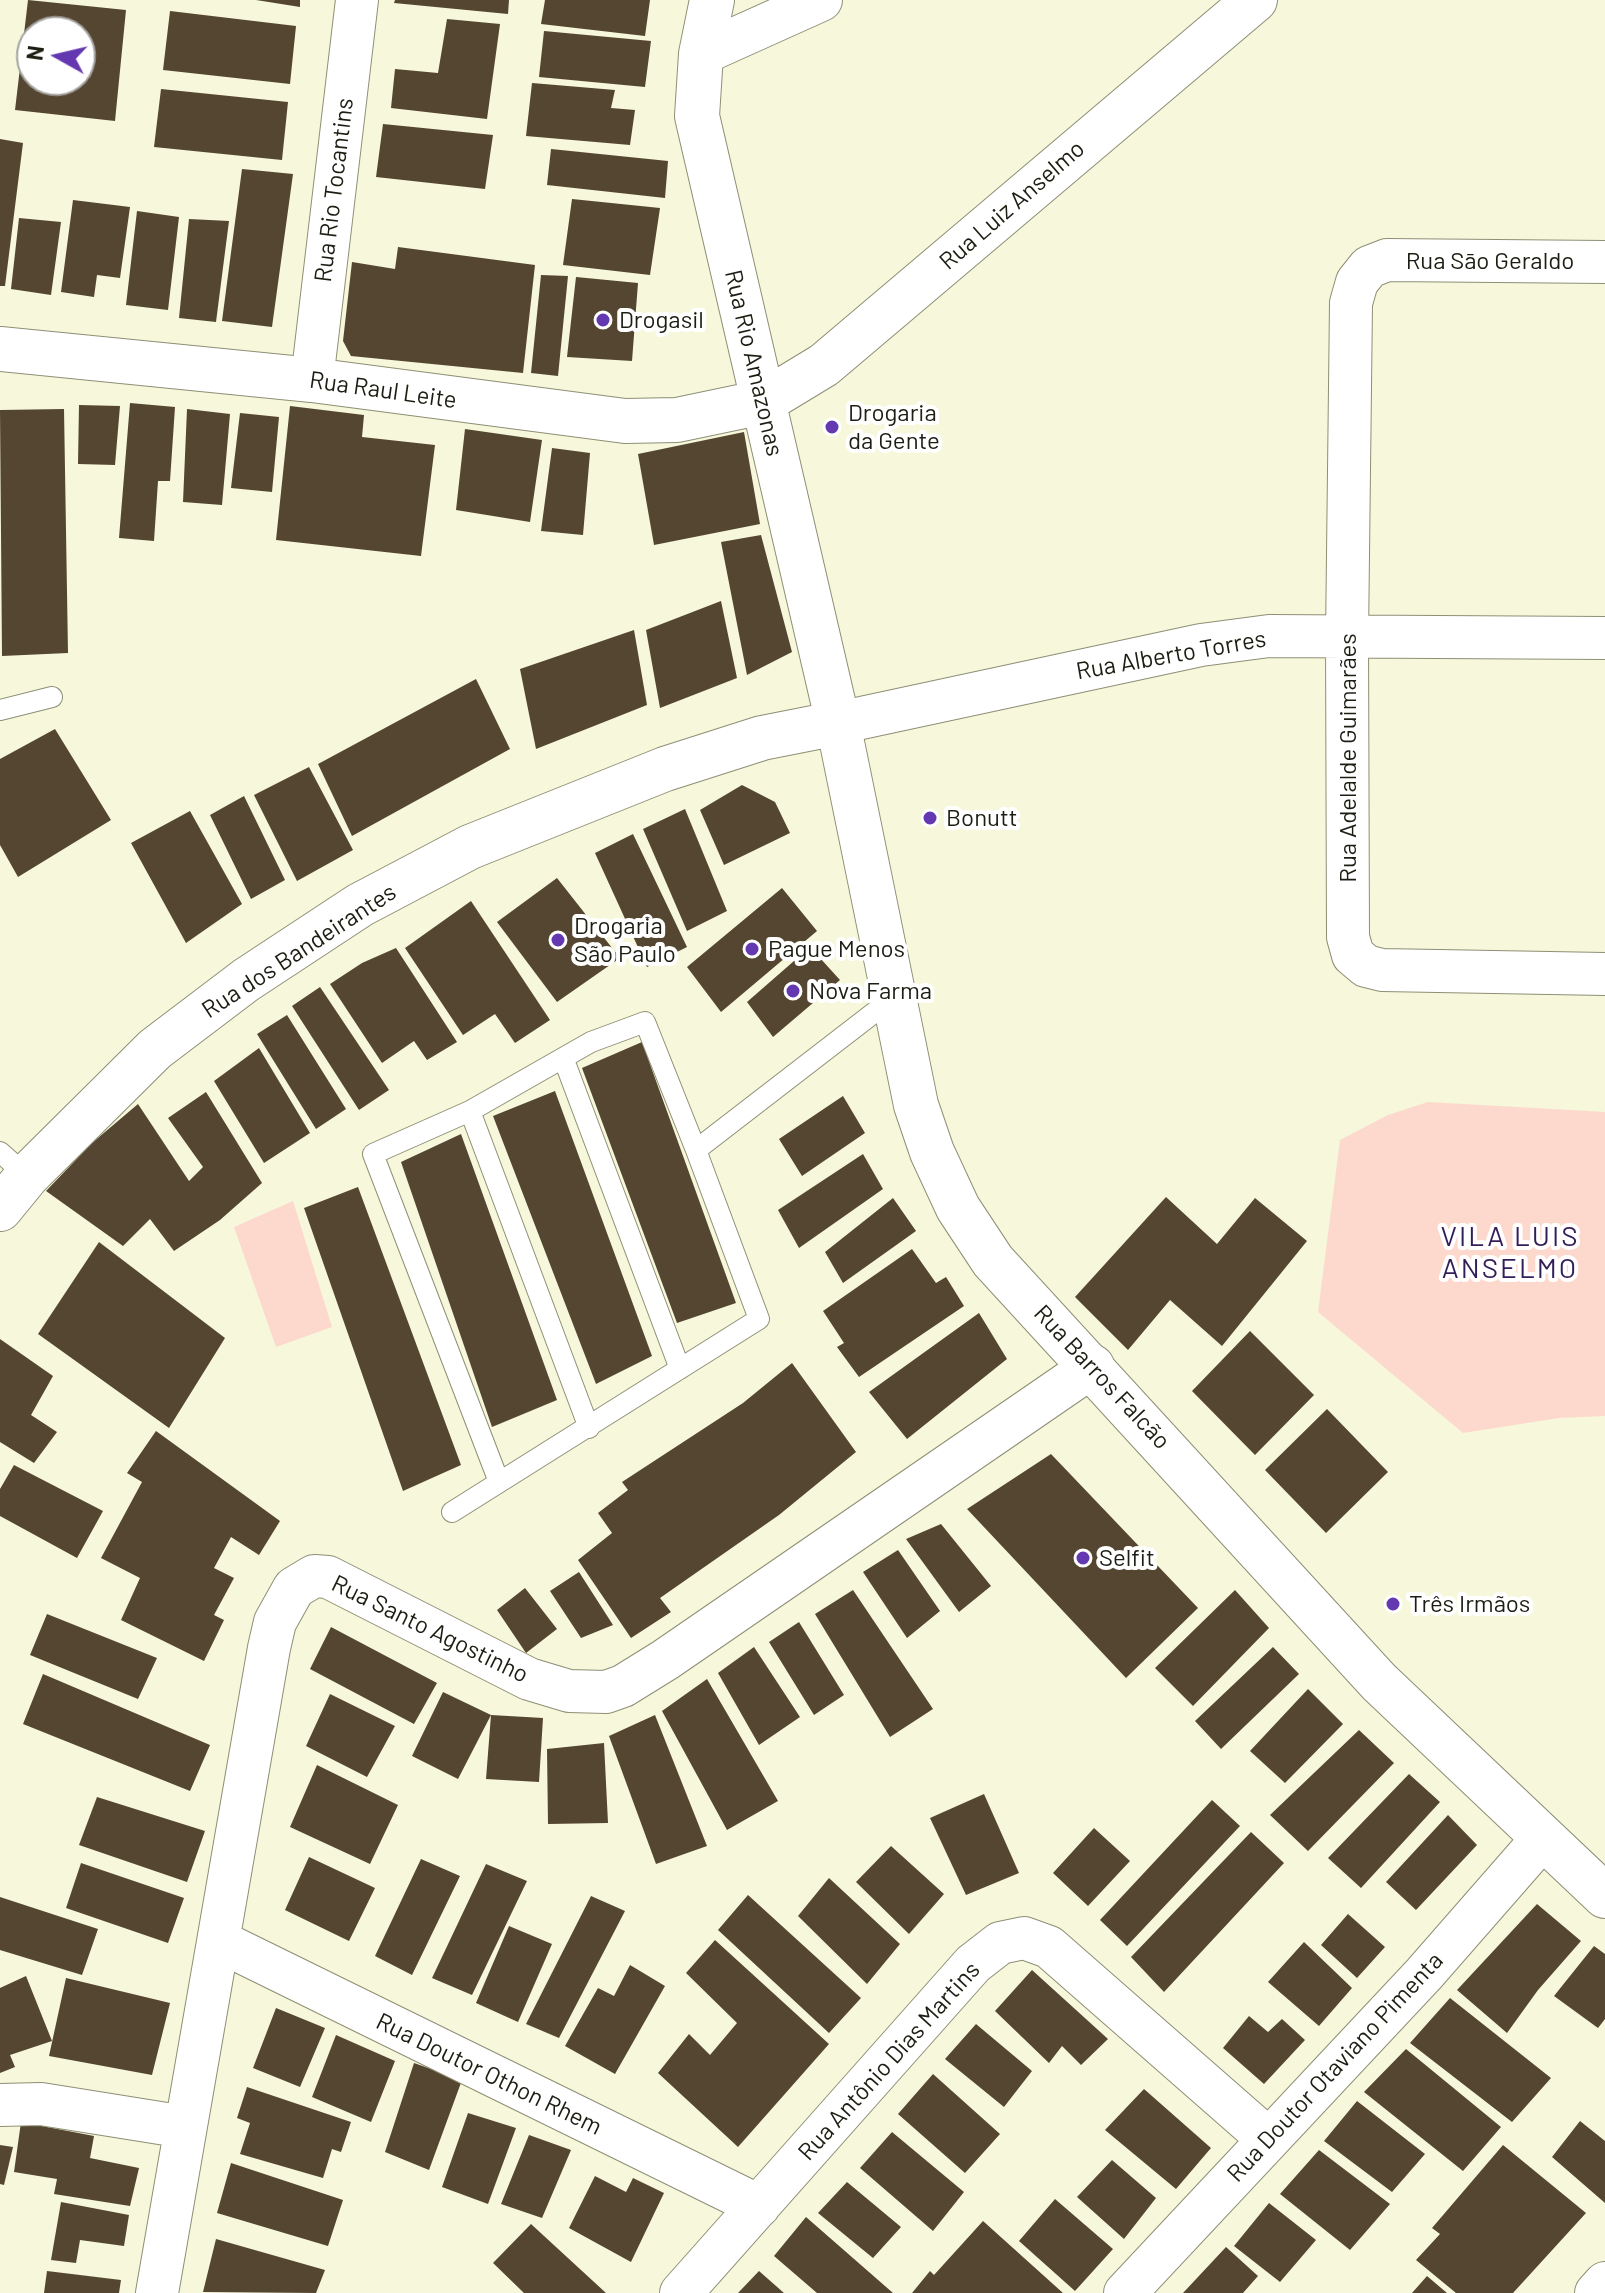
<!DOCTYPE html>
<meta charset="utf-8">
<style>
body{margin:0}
#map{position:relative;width:1605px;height:2293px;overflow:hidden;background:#f6f7db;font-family:Barlow,sans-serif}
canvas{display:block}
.north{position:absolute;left:16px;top:16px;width:80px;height:80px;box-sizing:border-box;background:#fff;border:2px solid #a5a5a1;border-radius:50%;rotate:278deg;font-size:22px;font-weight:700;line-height:32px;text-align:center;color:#1d1d13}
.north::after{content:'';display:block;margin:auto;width:28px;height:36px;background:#6438b0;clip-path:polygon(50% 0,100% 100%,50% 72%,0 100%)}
</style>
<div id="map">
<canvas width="1605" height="2293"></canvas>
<div class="north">N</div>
</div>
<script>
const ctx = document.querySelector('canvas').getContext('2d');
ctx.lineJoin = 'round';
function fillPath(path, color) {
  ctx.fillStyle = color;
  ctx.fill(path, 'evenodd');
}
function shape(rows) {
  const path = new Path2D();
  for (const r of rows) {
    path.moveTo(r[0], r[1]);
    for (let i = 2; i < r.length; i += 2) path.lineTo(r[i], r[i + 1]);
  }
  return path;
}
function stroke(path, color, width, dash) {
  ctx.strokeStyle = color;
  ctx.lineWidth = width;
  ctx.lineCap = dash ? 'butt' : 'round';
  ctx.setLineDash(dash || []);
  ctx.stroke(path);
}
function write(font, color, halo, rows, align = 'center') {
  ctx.font = font + ' Barlow,sans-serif';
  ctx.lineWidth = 8;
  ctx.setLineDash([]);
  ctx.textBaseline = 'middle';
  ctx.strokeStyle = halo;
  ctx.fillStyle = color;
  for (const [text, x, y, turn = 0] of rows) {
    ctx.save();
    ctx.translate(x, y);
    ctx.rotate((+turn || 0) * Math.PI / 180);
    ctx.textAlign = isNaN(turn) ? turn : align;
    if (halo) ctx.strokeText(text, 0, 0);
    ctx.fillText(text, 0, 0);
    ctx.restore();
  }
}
fillPath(shape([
 [1428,1102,1605,1112,1605,1416,1559,1418,1463,1433,1318,1312,1340,1140,1388,1115],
 [293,1201,332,1327,276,1347,234,1227]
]), '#fdd9cd');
fillPath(shape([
 [28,0,126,10,115,121,15,110],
 [32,32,80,32,80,80,32,80],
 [256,0,300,0,300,7],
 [395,0,509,0,508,14,394,3],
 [545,0,650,0,645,36,541,24],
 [170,11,296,26,290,84,163,70],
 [447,19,500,24,487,119,391,108,395,69,438,73],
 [544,31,651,41,645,87,539,77],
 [532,83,615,90,611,108,635,110,630,145,526,136],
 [161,89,288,102,282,160,154,147],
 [383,124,493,135,485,189,376,177],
 [0,139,23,143,5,286,0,286],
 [551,149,668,161,665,198,547,185],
 [242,169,293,174,272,327,222,321],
 [572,199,660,208,650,275,563,265],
 [73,200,130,207,120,278,97,275,94,297,61,292],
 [137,211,179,217,168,310,126,305],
 [19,218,61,222,51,295,11,289],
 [189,219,229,221,216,322,179,318],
 [398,247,535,265,523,373,351,356,343,341,352,262,395,269],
 [541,275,568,276,558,376,531,373],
 [576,277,638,283,632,361,567,357],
 [130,403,175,407,170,481,158,481,154,541,119,538],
 [79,405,120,406,115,465,78,464],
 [290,406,364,415,362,437,435,445,421,556,276,540],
 [64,409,68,653,2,656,0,410],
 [187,409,230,414,222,505,183,502],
 [240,413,279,417,272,492,231,488],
 [465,429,542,440,530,522,456,510],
 [744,432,760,524,654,545,638,454],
 [552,448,590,453,583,535,541,531],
 [761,535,792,652,747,675,721,542],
 [721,601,737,678,660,708,646,630],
 [634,630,647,705,536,749,520,669],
 [476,679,510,749,352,836,318,764],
 [55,729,111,820,18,877,0,845,0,759],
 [309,767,353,850,297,881,254,795],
 [742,785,775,802,790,833,724,865,700,810],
 [244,796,285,880,251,899,210,815],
 [685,809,727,911,687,931,643,829],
 [190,811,242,904,186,943,131,843],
 [633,834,687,947,647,967,595,853],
 [557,878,620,958,557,1002,497,922],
 [782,888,817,931,721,1012,687,967],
 [471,901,550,1020,515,1043,495,1014,463,1035,405,948],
 [810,947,840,980,773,1037,747,1002],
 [396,948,457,1042,427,1060,414,1041,382,1063,330,984,362,963],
 [320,987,389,1090,359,1110,292,1006],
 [287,1015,346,1109,316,1129,257,1034],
 [642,1042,736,1303,677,1323,582,1068],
 [259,1048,310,1133,264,1163,214,1081],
 [555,1091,652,1356,596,1384,493,1116],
 [206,1092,262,1183,220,1220,174,1251,150,1219,123,1246,46,1191,92,1143,138,1104,189,1181,203,1167,168,1118],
 [843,1096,865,1133,802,1176,779,1139],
 [461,1134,557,1400,492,1427,401,1162],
 [863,1154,883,1189,799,1248,778,1210],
 [358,1187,461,1465,403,1491,304,1208],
 [1166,1197,1217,1244,1255,1198,1307,1241,1222,1346,1170,1300,1128,1350,1075,1297],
 [893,1198,916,1231,843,1283,825,1252],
 [99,1242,225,1338,169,1428,38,1334],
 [912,1249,936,1283,946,1277,964,1306,859,1377,837,1347,844,1343,823,1311],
 [979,1313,1007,1359,907,1439,869,1392],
 [1250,1331,1314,1395,1255,1455,1192,1391],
 [0,1339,53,1376,31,1415,57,1432,34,1463,0,1442],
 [792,1363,856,1452,779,1515,660,1598,671,1612,631,1638,578,1560,612,1533,598,1513,628,1490,622,1482,743,1403],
 [1327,1409,1388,1472,1326,1533,1265,1470],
 [156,1431,280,1521,259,1555,231,1537,214,1568,234,1578,214,1615,224,1620,204,1661,121,1620,140,1578,101,1558,142,1482,127,1473],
 [1051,1454,1198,1608,1126,1678,967,1509],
 [14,1465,103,1511,77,1558,0,1516,0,1489],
 [941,1524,991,1586,959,1612,906,1539],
 [898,1550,940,1611,907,1638,863,1572],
 [579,1572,613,1625,581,1638,550,1591],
 [525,1588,557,1629,526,1653,497,1610],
 [853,1590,933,1709,890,1737,815,1614],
 [1235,1590,1269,1628,1193,1706,1155,1668],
 [47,1614,157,1658,138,1699,30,1655],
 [799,1622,844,1695,814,1715,769,1642],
 [331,1627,437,1683,414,1724,310,1669],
 [754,1647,800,1717,759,1745,718,1673],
 [1273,1647,1299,1674,1221,1749,1195,1721],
 [43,1674,210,1745,190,1791,23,1724],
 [707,1679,778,1801,727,1830,662,1711],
 [1308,1689,1343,1724,1285,1783,1250,1751],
 [443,1692,491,1715,543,1718,539,1782,486,1779,491,1715,458,1779,412,1756],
 [330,1694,395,1726,367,1777,306,1746],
 [655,1715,707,1846,656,1864,609,1736],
 [1359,1730,1394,1763,1308,1851,1270,1815],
 [604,1743,608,1823,548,1824,547,1749],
 [317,1765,398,1805,370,1864,290,1827],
 [1409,1774,1440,1802,1361,1888,1328,1858],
 [984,1794,1019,1873,966,1895,930,1818],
 [97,1797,205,1831,187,1882,79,1845],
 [1212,1800,1240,1826,1127,1946,1100,1920],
 [1448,1815,1477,1845,1416,1910,1386,1882],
 [1094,1828,1130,1861,1088,1906,1053,1873],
 [1251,1832,1284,1863,1164,1992,1131,1957],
 [891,1846,944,1894,909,1934,856,1882],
 [309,1857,375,1888,349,1941,285,1910],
 [421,1859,460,1876,412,1975,375,1956],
 [81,1863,184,1898,168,1943,66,1908],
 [486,1864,527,1881,472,1995,432,1978],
 [829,1878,900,1944,867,1984,798,1916],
 [748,1895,861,1998,829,2033,718,1930],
 [591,1896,625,1911,559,2038,526,2024],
 [0,1897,98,1929,82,1975,0,1950],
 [1537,1904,1581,1941,1538,1990,1507,2033,1457,1990],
 [1348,1914,1385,1947,1357,1978,1321,1945],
 [509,1926,552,1944,518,2022,476,2003],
 [715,1940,829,2044,738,2147,658,2073,689,2034,710,2055,737,2023,686,1973],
 [1304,1942,1352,1988,1319,2026,1268,1982],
 [1594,1946,1605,1954,1605,2019,1598,2028,1554,1996],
 [630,1965,665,1986,615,2074,565,2046,598,1988,614,1996],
 [1032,1970,1108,2039,1081,2065,1062,2046,1049,2063,995,2011],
 [26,1976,52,2041,10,2055,15,2067,0,2073,0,1988],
 [66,1978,170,2003,152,2075,49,2056],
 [1450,1998,1551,2078,1512,2122,1410,2043],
 [276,2008,325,2028,300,2087,253,2068],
 [1249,2016,1268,2032,1282,2019,1305,2040,1264,2084,1223,2048],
 [976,2024,1032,2071,1004,2107,945,2059],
 [336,2035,395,2061,371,2122,312,2097],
 [1406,2049,1501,2127,1463,2171,1364,2092],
 [414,2063,462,2080,429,2170,385,2152],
 [933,2074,1000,2134,965,2173,898,2114],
 [247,2087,351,2122,341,2152,332,2149,323,2178,240,2154,250,2123,237,2118],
 [1144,2089,1211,2148,1176,2189,1105,2130],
 [1357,2101,1425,2154,1392,2192,1324,2141],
 [468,2113,516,2128,488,2204,442,2187],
 [1580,2121,1605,2141,1605,2203,1552,2157],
 [21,2122,94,2136,90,2158,139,2168,130,2206,54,2194,57,2179,14,2172],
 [892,2132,964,2192,933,2231,860,2168],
 [529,2135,571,2150,542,2218,501,2204],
 [0,2145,13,2147,4,2185,0,2184],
 [1503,2145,1586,2213,1513,2293,1456,2293,1416,2260,1440,2234,1432,2228],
 [1319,2150,1390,2204,1350,2250,1280,2194],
 [1112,2160,1156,2198,1124,2239,1077,2197],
 [231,2163,343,2200,328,2246,217,2213],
 [595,2176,626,2192,633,2178,664,2193,631,2262,569,2228],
 [847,2182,901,2227,873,2258,818,2213],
 [1055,2199,1113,2249,1075,2291,1019,2241],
 [61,2202,129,2215,124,2246,80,2240,76,2263,51,2260],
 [1269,2203,1316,2240,1280,2282,1234,2246],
 [806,2217,893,2293,817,2293,774,2256],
 [983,2221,1063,2293,912,2293,930,2271,934,2275],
 [531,2224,606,2293,524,2293,493,2263],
 [216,2239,325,2270,316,2293,203,2292],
 [1226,2247,1258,2276,1243,2293,1183,2293],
 [47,2271,121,2280,119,2293,44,2293],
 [759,2271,784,2293,738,2293],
 [1427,2276,1447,2293,1412,2293]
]), '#554632');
const lane = shape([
 [0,710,52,697],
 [564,1060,680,1369],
 [470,1111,589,1428],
 [0,1152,27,1176],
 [499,1482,373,1154,470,1111,591,1042,645,1022,696,1150],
 [452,1512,759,1319,696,1150,893,998]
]);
const street = shape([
 [701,54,821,0],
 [1605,262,1387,260,1369,267,1357,282,1351,303,1347,638,1348,937,1353,955,1366,966,1382,970,1605,974],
 [312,380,357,0],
 [838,723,1201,645,1269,636,1605,638],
 [219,1941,759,2206],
 [0,2105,41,2104,185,2127],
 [157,2293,269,1648,275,1622,294,1588,314,1576,328,1577,529,1679,569,1691,606,1692,623,1686,665,1660,1093,1366],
 [681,2293,973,1964,1000,1943,1024,1938,1049,1947,1267,2138],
 [1125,2293,1424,1974,1542,1839],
 [1596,2293,1605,2283]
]);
const secondary = shape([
 [712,0,701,54,697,116,838,723,916,1105,932,1152,958,1208,993,1261,1379,1682,1605,1896],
 [0,349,312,380,625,421,677,420,763,402,824,365,1255,0],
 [0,1209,27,1176,155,1049,246,980,360,905,470,847,665,769,762,738,838,723]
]);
stroke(lane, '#8e8f75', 22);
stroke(street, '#8e8f75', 44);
stroke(secondary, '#8e8f75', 46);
stroke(lane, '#fff', 20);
stroke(street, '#fff', 42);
stroke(secondary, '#fff', 44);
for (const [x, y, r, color] of [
 [603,320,8,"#6438b0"],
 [832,427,8,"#6438b0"],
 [930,818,8,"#6438b0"],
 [558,940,8,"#6438b0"],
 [752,949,8,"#6438b0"],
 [793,991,8,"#6438b0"],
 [1083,1558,8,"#6438b0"],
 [1393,1604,8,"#6438b0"]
]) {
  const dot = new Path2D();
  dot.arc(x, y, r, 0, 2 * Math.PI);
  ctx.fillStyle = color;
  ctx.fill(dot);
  stroke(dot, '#fff', 3);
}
write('24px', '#1d1d13', '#fff', [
 ["Rua Rio Tocantins",334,190,-83],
 ["Rua Luiz Anselmo",1012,205,-41],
 ["Rua Sāo Geraldo",1490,261],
 ["Rua Rio Amazonas",754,363,77],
 ["Rua Raul Leite",383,390,8],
 ["Rua Alberto Torres",1171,655,-10],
 ["Rua Adelalde Guimarães",1348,758,-90],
 ["Rua dos Bandeirantes",299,951,-33],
 ["Rua Barros Falcão",1102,1377,47],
 ["Rua Santo Agostinho",430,1629,26],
 ["Rua Antônio Dias Martins",889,2061,-48],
 ["Rua Doutor Otaviano Pimenta",1335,2067,-47],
 ["Rua Doutor Othon Rhem",489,2074,26]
]);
write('24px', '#1d1d13', '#fff', [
 ["Drogasil",619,320],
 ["Drogaria",848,413],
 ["da Gente",848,441],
 ["Bonutt",946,818],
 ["Drogaria",574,926],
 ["São Paulo",574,954],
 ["Pague Menos",768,949],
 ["Nova Farma",809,991],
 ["Selfit",1099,1558],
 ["Três Irmãos",1409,1604]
], 'left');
ctx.letterSpacing = '2px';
write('28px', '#311d57', '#fff', [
 ["VILA LUIS",1510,1237],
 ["ANSELMO",1510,1269]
]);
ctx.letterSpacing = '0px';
</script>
